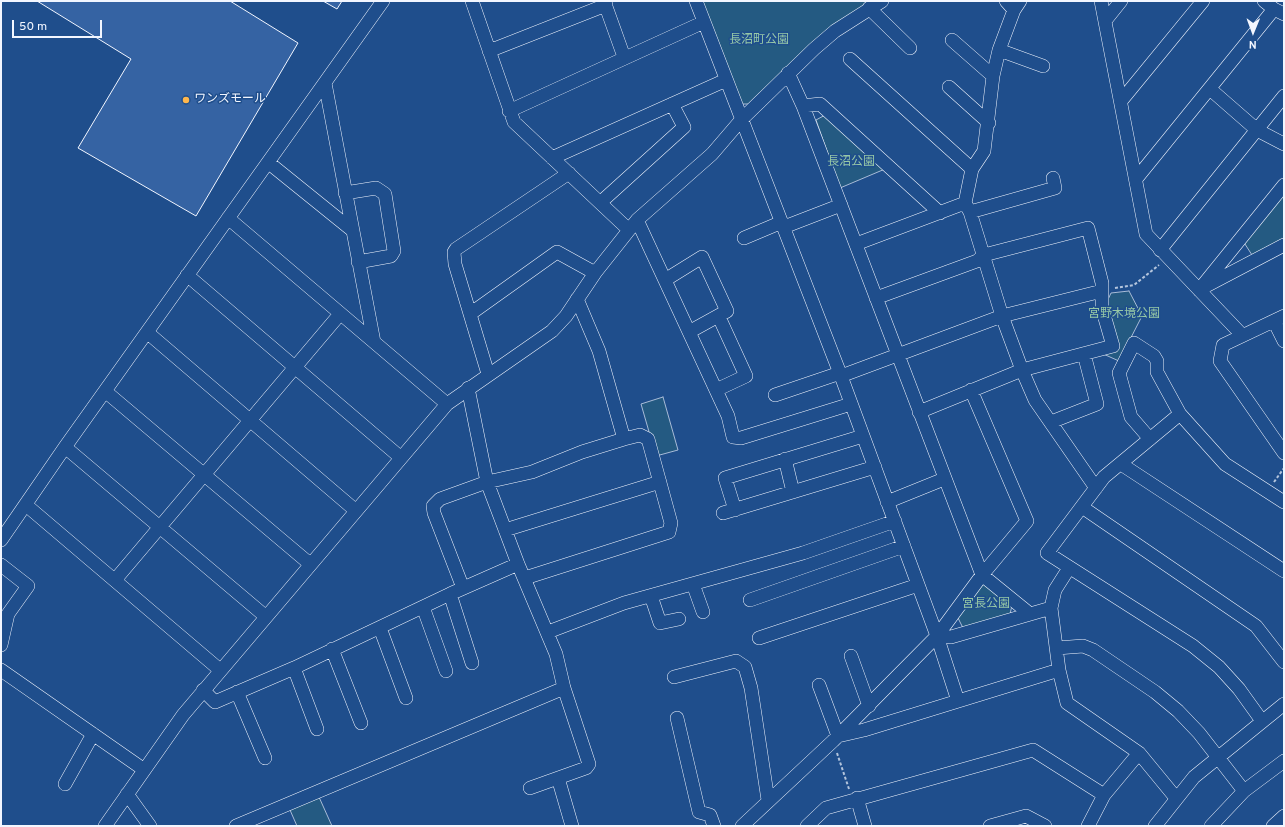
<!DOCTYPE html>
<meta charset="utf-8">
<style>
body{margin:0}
#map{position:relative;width:1285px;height:827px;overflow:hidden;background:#1f4e8c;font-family:Overpass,sans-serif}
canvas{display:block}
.frame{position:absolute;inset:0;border:2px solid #f2f6ff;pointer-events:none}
.north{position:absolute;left:1233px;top:12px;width:40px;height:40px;-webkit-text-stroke:3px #1f4e8c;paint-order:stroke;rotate:181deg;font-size:11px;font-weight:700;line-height:16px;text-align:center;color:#f2f6ff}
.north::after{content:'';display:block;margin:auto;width:14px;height:18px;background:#f2f6ff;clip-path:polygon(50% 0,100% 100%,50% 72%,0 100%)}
.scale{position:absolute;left:12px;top:20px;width:90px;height:18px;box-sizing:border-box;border:2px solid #f2f6ff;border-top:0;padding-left:5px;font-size:12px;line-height:14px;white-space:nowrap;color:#f2f6ff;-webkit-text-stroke:3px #1f4e8c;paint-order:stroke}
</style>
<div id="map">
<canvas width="1285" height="827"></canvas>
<div class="frame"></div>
<div class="north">N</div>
<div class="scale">50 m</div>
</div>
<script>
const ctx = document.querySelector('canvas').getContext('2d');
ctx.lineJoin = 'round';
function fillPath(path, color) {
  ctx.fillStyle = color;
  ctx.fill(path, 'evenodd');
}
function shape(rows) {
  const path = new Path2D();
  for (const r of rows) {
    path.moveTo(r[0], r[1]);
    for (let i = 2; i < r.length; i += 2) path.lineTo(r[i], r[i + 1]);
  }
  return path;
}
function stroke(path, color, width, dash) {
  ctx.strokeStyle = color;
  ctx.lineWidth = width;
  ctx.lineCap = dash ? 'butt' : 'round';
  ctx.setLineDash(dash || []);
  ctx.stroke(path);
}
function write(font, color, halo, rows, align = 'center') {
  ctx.font = font + ' Overpass,"Noto Sans JP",sans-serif';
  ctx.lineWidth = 3;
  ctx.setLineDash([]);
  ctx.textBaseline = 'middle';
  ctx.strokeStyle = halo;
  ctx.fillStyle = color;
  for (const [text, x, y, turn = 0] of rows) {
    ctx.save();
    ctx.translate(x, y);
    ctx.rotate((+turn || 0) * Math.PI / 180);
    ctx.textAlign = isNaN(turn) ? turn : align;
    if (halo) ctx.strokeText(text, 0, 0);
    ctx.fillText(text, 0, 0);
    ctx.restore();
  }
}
const green = shape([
 [702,1,871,1,820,37,748,104,740,104,702,1],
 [827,114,885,169,840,188,816,120,827,114],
 [1284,190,1284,238,1252,255,1243,241,1284,190],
 [1129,291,1142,316,1119,361,1101,353,1117,350,1106,304,1111,293,1129,291],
 [663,397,678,450,656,456,641,404,663,397],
 [987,584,1012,604,1010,615,964,630,957,616,980,585,987,584],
 [319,797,332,826,297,826,290,810,319,797]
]);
fillPath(green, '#245a82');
stroke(green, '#a8bbd7', 1);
const building = shape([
 [37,1,230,1,298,43,196,216,78,148,131,59,37,1],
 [323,1,342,1,337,9,323,1]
]);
fillPath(building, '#3563a3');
stroke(building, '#f2f6ff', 1);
const minor = shape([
 [472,1,514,122,629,230],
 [604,1,624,57],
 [696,1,841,376,937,636,958,701],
 [1006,1,1014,10],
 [1101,1,1146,234,1242,335],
 [1264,1,1274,9,1284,14],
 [869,8,910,48],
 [1105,21,1121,1],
 [952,40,993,76],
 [999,50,1043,66],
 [489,51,606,5],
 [850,59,972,169],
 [788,73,803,106,982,575,1030,614],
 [325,83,374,342],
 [949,87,989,123],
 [1210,89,1257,130,1284,144],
 [1121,101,1203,1],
 [803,106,820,104,940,213],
 [509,111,704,22],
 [552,158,726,80],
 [269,163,352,230],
 [1136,179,1274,9],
 [345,193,376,188,385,194,394,251,391,256,358,262],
 [601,202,684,127,672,104],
 [965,203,970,212,1002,316,1022,370,1035,400,1096,488],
 [970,212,1055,188,1053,178],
 [228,218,447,404],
 [637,220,728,416,733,437,741,438,851,404],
 [784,227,841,205],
 [744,238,782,222],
 [856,244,965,203,972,169,984,151,993,76,999,50,1014,10,1020,1],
 [1160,250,1284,96],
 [187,275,400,457],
 [665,280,702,257,727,311,689,332],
 [1204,287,1284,245],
 [1199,290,1284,185],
 [876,298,977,261,984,255,1088,228,1102,283,1102,308,1113,346,1022,370,919,412],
 [577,299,599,351,624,439],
 [470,314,557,252,595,273],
 [1284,316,1223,345,1220,361,1284,453],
 [1274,321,1284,341],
 [148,333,355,510],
 [488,374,455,264,454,252,456,249,569,173],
 [841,376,1002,316,1102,291],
 [468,388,487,482,518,564,556,654,564,688,589,764,586,768,530,788],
 [716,390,746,376,719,317],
 [105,391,310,564],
 [775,395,840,373],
 [1180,414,1104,477,1047,553,1193,646,1219,667,1239,689,1262,721],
 [1051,422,1097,404,1084,354],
 [1150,439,1131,417,1119,373,1134,343,1154,356,1157,361,1157,372,1180,414,1225,464,1284,502],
 [65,447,265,616],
 [785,459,793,492],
 [1121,464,1284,571],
 [887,502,944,479],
 [26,505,220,670],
 [1082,507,1256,626,1284,662],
 [735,510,725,478,863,436],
 [723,513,875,467],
 [505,530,660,482],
 [1,540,65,447,383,1],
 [1,565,28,586,8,614,1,645],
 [1069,568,1055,590,1051,608,1059,670,1067,703,1139,753,1176,798],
 [115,580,340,314],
 [693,584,703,612],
 [463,588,434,513,433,506,440,499,487,482,532,472,582,452,624,439,640,435,648,439,671,523,669,532,525,578],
 [450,594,472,663],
 [651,596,660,623,679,619],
 [750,600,904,546],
 [423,607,446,671],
 [380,628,406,698],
 [548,632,624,603,803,553,895,521],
 [937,636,951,637,1051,608],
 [759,638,918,585],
 [1057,648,1083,646,1093,650,1155,692,1178,711,1199,733,1244,791],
 [332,649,361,723],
 [851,656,869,706],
 [294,668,317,729],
 [1,670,143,769],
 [674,677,736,661,745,667,751,688,768,800],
 [819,685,838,736,864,730,1059,670],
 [203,690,215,702,294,668,450,594,518,564],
 [237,692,265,758],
 [677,718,699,812,710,815,714,826],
 [558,778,572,826],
 [65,784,93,734],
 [127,794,150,826],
 [857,798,865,826],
 [105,826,183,715,447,404,552,331,566,316,595,273,637,220,712,154,742,119,814,49,835,31,882,1],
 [236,826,564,688],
 [742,826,833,741,937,636,982,575,1027,521,971,390],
 [807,826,826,808,1033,750,1104,795],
 [990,826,1026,816,1045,826],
 [1088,826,1104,795,1139,753],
 [1155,826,1194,777,1284,704],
 [1211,826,1244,791,1284,761],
 [1273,826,1284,816]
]);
stroke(minor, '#f2f6ff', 14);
stroke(shape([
 [1115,288,1134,285,1159,265],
 [1274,482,1284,468],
 [837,753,849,789]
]), '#b3c4dc', 2, [3, 2]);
stroke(minor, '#1f4e8c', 13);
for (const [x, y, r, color] of [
 [186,100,4,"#ffb74d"]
]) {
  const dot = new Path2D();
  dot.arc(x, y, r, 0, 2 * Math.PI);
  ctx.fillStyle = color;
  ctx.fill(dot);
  stroke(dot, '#1f4e8c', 1.5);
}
write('12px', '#97c8a6', '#1f4e8c', [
 ["長沼町公園",759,41],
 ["長沼公園",851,163],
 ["宮野木境公園",1124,315],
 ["宮長公園",986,605]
]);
write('12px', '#f2f6ff', '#1f4e8c', [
 ["ワンズモール",194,100]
], 'left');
</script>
